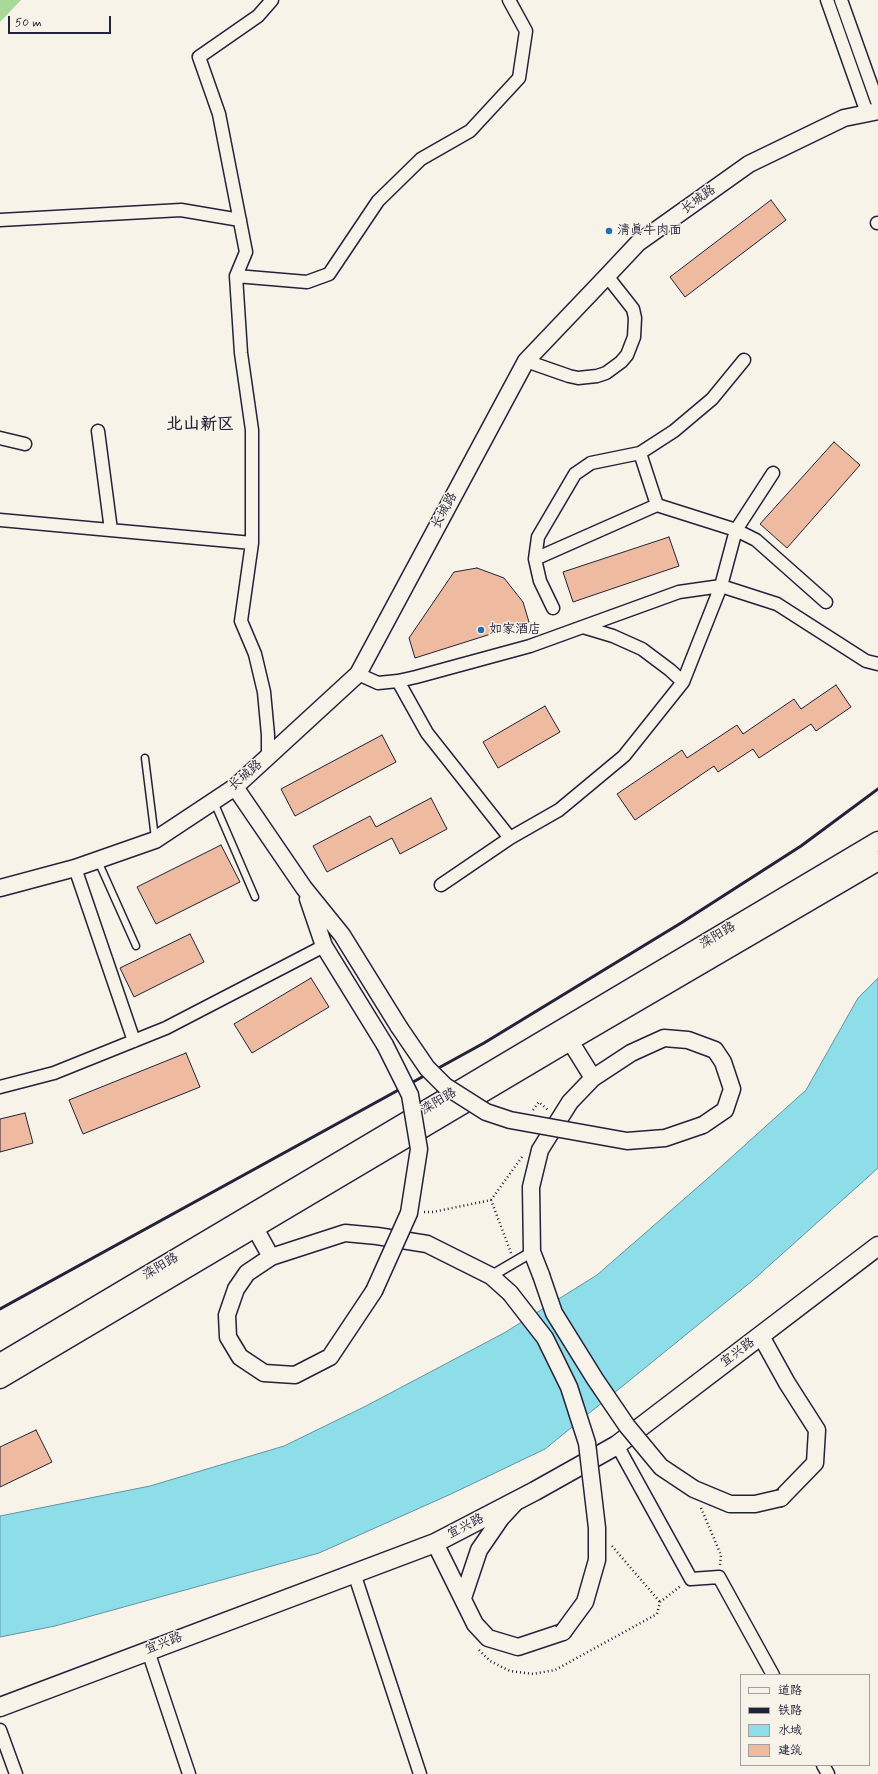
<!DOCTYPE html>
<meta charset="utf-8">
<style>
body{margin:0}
#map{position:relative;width:878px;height:1774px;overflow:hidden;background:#f7f3e8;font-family:Mynerve,"LXGW WenKai TC",sans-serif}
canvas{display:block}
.legend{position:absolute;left:740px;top:1674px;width:130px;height:92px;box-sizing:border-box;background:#f7f3e8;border:1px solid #a29fa3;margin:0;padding:5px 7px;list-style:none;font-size:12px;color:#22223b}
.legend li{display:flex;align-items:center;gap:8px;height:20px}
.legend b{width:20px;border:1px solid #a29fa3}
.scale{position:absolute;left:8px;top:16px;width:103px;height:18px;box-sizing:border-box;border:2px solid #22223b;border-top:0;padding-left:5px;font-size:12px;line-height:14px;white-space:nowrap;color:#22223b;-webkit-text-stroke:3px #f7f3e8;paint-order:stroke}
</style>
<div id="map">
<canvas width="878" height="1774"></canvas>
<ul class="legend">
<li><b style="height:5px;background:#f7f3e8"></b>道路</li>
<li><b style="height:5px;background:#22223b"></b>铁路</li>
<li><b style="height:11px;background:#8edeea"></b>水域</li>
<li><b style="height:11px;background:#eebba0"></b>建筑</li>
</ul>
<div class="scale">50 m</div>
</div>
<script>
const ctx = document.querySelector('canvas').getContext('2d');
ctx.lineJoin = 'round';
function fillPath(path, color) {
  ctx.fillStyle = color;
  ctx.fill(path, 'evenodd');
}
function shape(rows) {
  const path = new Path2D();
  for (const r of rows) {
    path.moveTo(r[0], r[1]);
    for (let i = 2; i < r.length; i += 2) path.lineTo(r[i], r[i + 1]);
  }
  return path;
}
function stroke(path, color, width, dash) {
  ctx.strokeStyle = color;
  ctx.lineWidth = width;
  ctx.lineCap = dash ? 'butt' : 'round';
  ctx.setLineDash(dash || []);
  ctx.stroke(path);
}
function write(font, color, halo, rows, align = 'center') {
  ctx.font = font + ' Mynerve,"LXGW WenKai TC",sans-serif';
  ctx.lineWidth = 3;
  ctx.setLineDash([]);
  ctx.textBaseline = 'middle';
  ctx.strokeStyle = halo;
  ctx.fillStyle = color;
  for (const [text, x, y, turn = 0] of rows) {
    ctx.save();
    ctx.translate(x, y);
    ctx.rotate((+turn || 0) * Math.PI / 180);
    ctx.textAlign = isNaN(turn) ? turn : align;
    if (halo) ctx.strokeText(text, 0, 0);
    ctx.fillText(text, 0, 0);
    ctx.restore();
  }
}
fillPath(shape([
 [0,0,21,0,0,22]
]), '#a8d999');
const water = shape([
 [878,978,878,1168,752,1281,545,1449,451,1494,319,1553,55,1626,0,1637,0,1516,150,1486,284,1446,364,1407,504,1333,597,1275,715,1172,806,1090,858,998,878,978]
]);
fillPath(water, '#8edeea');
stroke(water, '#6393a4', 1);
const building = shape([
 [771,200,786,220,685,297,670,277,771,200],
 [834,442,860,465,787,548,760,524,834,442],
 [669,537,679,566,573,602,563,572,669,537],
 [477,568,504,578,523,602,529,622,415,658,409,638,454,572,477,568],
 [836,685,851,707,816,731,811,724,759,758,753,749,718,772,714,766,635,820,617,794,682,750,687,758,737,725,743,734,794,699,801,709,836,685],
 [545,706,560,732,498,768,483,742,545,706],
 [382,735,396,762,295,816,281,789,382,735],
 [431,798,447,829,400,854,392,838,327,872,313,846,370,816,376,827,431,798],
 [221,845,240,882,156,924,137,887,221,845],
 [190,934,204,962,134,997,120,968,190,934],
 [311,978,329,1007,252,1053,234,1024,311,978],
 [186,1053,200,1087,83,1134,69,1100,186,1053],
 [25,1113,33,1143,0,1152,0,1119,25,1113],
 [36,1430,52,1462,0,1487,0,1447,36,1430]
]);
fillPath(building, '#eebba0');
stroke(building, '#22223b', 1);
const service = shape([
 [145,758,155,838],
 [214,802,255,897],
 [98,861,136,946]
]);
const pedestrian = shape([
 [491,1276,532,1252]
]);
const minor = shape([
 [827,0,867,113],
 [841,0,878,104],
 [0,220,181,210,240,220],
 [877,223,878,223],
 [236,276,307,282,329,274,378,201,421,159,470,131,519,78,526,31,509,0],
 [526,361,569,376,578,378,597,376,606,373,621,362,627,355,634,337,635,318,633,309,607,276],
 [98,431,111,530],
 [0,438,25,444],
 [657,505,640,453,674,431,712,399,744,360],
 [0,520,252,543],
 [535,559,657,505,736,530,756,540,826,602],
 [553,608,540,581,535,559,538,537,575,474,591,463,640,453],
 [583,627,613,636,642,649,670,670,683,682],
 [358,674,378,683,398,681,416,677,530,646,679,592,721,586,777,604,866,661,878,664],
 [398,681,427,733,510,838],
 [268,757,268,735,264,692,255,654,241,621,252,543,252,430,241,353,236,276,246,252,219,114,199,57,258,16,272,0],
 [75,868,134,1041],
 [441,885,510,838,559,810,624,756,683,682,721,586,736,530,773,473],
 [0,1087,54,1073,166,1028,324,946],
 [617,1445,691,1579,719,1577,773,1675],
 [354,1573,420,1774],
 [148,1651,189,1774],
 [0,1730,16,1774],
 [823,1765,828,1774]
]);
const tertiary = shape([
 [235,787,304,888,342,935,399,1027],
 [0,888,75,868,155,840,235,787,358,674,526,361,607,276,638,243,749,164,844,118,878,111],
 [308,899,324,946,385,1045],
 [570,1041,593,1078],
 [255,1228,271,1257],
 [541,1275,532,1252,531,1187,540,1150,570,1102,593,1078,631,1053,664,1038,688,1040,715,1050,723,1062,732,1089,725,1110,703,1125],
 [374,1291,330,1357,295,1375,264,1373,240,1357,228,1337,227,1315,236,1289,247,1273,271,1257,345,1233,377,1236,427,1244,491,1276,510,1293],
 [761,1336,787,1383,817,1430,815,1463,781,1498],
 [435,1543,475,1624,488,1638,518,1647,563,1632],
 [463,1598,479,1550,501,1518,514,1504]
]);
const secondary = shape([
 [0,1363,878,841],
 [0,1379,570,1041,878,861],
 [0,1707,435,1543,535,1491,617,1445,878,1246]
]);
stroke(service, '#22223b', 9);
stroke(pedestrian, '#22223b', 12);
stroke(minor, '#22223b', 15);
stroke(tertiary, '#22223b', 19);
stroke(secondary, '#22223b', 21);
stroke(shape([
 [533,1110,539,1102,549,1111],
 [491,1200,522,1157],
 [424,1212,433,1212,491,1200,511,1253],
 [701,1508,721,1555,720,1565],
 [612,1546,660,1602],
 [479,1650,490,1661,510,1671,533,1674,555,1670,657,1614,660,1602,682,1585]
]), '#22223b', 2.5, [1, 3]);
stroke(service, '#f7f3e8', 6);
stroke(pedestrian, '#f7f3e8', 9);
stroke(minor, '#f7f3e8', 12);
stroke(tertiary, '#f7f3e8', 16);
stroke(secondary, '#f7f3e8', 18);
stroke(shape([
 [0,1309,484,1043,681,923,801,846,878,789]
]), '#22223b', 3);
const tertiaryBridge = shape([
 [399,1027,427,1068,445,1086,486,1112,510,1120,627,1141,665,1138,703,1125],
 [541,1275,554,1313,595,1379,627,1426,661,1467,694,1489,730,1504,755,1504,781,1498],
 [374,1291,409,1213,419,1149,410,1095,385,1045],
 [510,1293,545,1338,569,1387,587,1443,597,1528,597,1560,585,1602,563,1632]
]);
stroke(tertiaryBridge, '#22223b', 19, []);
stroke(tertiaryBridge, '#f7f3e8', 16);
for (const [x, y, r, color] of [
 [609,231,4,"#1f6fb2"],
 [481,630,4,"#1f6fb2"]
]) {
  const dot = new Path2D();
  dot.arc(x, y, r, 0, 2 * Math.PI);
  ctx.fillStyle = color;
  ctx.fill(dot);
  stroke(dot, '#f7f3e8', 1.5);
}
write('13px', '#22223b', '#f7f3e8', [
 ["长城路",699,200,-36],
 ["长城路",445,511,-62],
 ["长城路",246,776,-41],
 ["滦阳路",718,936,-31],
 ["滦阳路",439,1102,-31],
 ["滦阳路",161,1267,-31],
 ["宜兴路",738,1353,-37],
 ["宜兴路",466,1527,-27],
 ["宜兴路",164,1644,-21]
]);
write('13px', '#22223b', '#f7f3e8', [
 ["清真牛肉面",617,231],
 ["如家酒店",489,630]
], 'left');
write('bold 17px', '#22223b', '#f7f3e8', [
 ["北山新区",200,425]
]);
</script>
